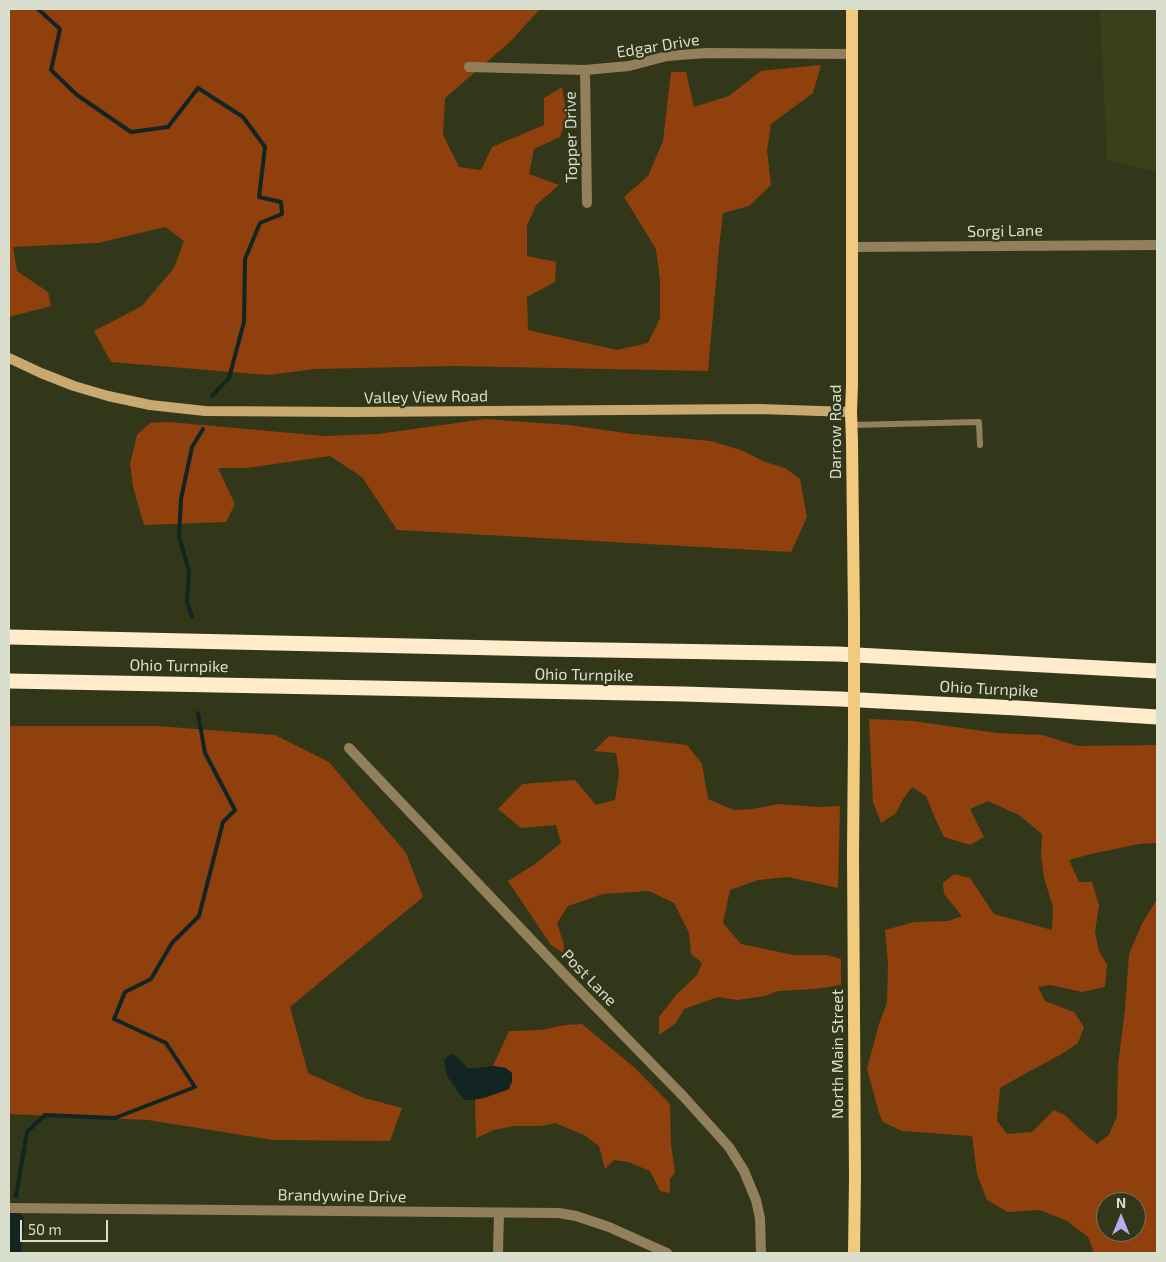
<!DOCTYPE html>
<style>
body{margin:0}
#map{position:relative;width:1166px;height:1262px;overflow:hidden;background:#323719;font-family:"Exo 2",sans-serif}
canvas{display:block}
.frame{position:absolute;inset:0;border:10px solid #dadecd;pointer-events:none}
.north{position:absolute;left:1096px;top:1192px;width:50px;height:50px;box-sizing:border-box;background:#323719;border:1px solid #757a61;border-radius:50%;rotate:0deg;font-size:14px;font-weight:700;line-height:20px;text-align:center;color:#dadecd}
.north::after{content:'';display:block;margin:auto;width:18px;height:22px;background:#b8abf7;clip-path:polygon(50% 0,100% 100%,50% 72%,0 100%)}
.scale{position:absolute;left:20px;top:1220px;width:88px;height:22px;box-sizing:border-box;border:2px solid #dadecd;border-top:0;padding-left:6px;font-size:15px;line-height:18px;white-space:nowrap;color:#dadecd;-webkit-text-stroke:4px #323719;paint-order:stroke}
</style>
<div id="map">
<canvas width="1166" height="1262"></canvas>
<div class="frame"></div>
<div class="north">N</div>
<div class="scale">50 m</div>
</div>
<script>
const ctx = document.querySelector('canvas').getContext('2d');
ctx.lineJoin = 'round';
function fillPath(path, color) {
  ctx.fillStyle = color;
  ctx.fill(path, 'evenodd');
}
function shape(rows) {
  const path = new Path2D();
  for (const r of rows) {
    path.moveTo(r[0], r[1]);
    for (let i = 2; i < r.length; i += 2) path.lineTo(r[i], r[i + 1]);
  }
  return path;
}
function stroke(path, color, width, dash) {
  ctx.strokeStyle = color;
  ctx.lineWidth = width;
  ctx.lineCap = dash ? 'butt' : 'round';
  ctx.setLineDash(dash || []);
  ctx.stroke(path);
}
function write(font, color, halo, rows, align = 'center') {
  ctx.font = font + ' "Exo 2",sans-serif';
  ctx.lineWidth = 4.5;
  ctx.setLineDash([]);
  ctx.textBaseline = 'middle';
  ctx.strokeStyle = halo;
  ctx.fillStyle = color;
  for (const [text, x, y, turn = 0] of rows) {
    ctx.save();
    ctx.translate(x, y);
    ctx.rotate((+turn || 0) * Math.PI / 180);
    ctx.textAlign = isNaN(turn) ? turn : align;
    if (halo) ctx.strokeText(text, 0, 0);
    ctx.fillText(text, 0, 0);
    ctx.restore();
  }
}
fillPath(shape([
 [1100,9,1157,9,1157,172,1107,160]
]), '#3a401a');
fillPath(shape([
 [9,9,540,9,511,41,445,98,443,135,459,167,481,170,492,147,544,125,544,98,562,87,567,117,560,137,534,149,529,174,559,185,536,205,527,226,527,256,556,262,555,282,527,297,528,330,617,350,648,343,660,318,660,280,656,249,624,197,648,176,663,141,671,72,686,72,694,107,729,96,761,71,821,65,813,93,771,124,767,151,771,185,749,206,723,213,719,248,708,371,455,366,315,369,268,375,111,362,94,331,142,306,174,268,184,241,165,227,98,243,13,247,17,271,48,292,51,306,9,317],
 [485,419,569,425,633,434,711,441,741,450,765,462,785,468,800,479,807,517,791,552,397,530,362,477,330,456,247,468,218,468,235,504,226,522,144,525,133,487,130,464,137,435,150,423,169,422,324,436,378,434],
 [869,719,913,721,997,733,1042,735,1078,746,1157,745,1157,843,1139,844,1091,854,1069,860,1079,882,1092,882,1099,905,1095,932,1099,951,1107,965,1105,987,1082,992,1051,985,1038,987,1045,1001,1074,1012,1084,1027,1078,1043,1060,1055,1028,1072,1000,1088,997,1121,1007,1134,1032,1132,1054,1110,1065,1115,1077,1127,1097,1144,1109,1135,1117,1116,1118,1064,1125,1009,1129,954,1142,924,1157,899,1157,1253,1094,1253,1088,1237,1067,1221,1040,1210,1008,1212,987,1200,977,1174,972,1136,902,1131,883,1122,879,1113,867,1069,879,1024,887,1003,888,965,885,930,914,922,948,921,962,916,944,894,943,883,954,874,970,878,994,914,1052,930,1053,907,1044,878,1041,854,1042,834,1019,815,988,801,970,809,984,837,970,845,944,837,935,818,926,796,912,787,903,799,896,813,881,823,873,802],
 [1106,1202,1136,1202,1136,1232,1106,1232],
 [9,726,157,726,275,735,329,762,406,853,423,897,290,1007,308,1073,364,1098,402,1108,390,1141,273,1140,148,1120,9,1114],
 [609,736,687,745,702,764,708,799,734,810,752,809,779,804,820,807,840,806,838,888,788,877,758,880,730,890,723,923,741,944,794,955,827,955,841,959,841,985,815,989,778,991,765,996,737,1000,718,997,684,1009,676,1023,659,1035,659,1017,677,994,697,975,702,963,691,954,689,933,674,903,649,891,603,894,568,906,557,923,564,945,563,953,551,945,508,881,535,864,561,843,556,825,521,828,498,809,522,784,575,780,596,805,615,800,619,773,616,753,594,751],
 [582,1024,635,1068,670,1104,671,1144,675,1173,670,1179,670,1193,660,1191,650,1171,628,1162,614,1160,605,1169,599,1146,584,1135,555,1123,541,1126,514,1126,494,1130,476,1138,475,1099,484,1098,509,1089,506,1068,493,1066,509,1031,541,1030,565,1025]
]), '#8f400d');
fillPath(shape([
 [453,1054,461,1060,467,1068,477,1068,493,1066,506,1068,512,1073,512,1082,509,1089,484,1098,472,1100,464,1100,447,1076,444,1060,448,1055]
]), '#132523');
stroke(shape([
 [38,9,60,29,51,70,77,95,131,132,168,127,198,88,243,117,265,147,259,197,281,202,282,214,260,223,245,259,244,322,229,378,212,396],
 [192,617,187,602,189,571,179,536,181,499,192,447,203,429],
 [16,1196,27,1132,45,1115,115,1118,195,1087,166,1043,114,1019,125,992,151,979,172,943,199,916,223,822,235,810,205,753,198,713]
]), '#132523', 4);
stroke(shape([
 [10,1253,14,1222]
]), '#132523', 21);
stroke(shape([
 [852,425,979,422,980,445]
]), '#927f5c', 6);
stroke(shape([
 [469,67,585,70,629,66,667,56,706,53,852,54],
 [585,70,587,203],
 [852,247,1157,245],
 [349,748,561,971,683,1096,729,1147,744,1171,756,1200,760,1218,761,1253],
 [9,1208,559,1213,576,1216,609,1227,667,1253],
 [498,1253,499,1213]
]), '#927f5c', 10);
stroke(shape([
 [9,358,41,373,74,386,108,396,150,405,205,411,353,412,759,409,851,412]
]), '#c8a970', 10);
stroke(shape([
 [852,9,852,385,851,412,852,442,854,615],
 [854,738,853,854,855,1178,854,1253]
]), '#f1c97f', 12);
stroke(shape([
 [9,637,544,649,838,654,1157,671],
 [9,681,684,694,840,699,1017,708,1157,717]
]), '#ffecca', 15);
stroke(shape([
 [854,738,854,615]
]), '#f1c97f', 12);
write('16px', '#dadecd', '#323719', [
 ["Edgar Drive",658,46,-9],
 ["Topper Drive",571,137,-91],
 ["Sorgi Lane",1005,231,-1],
 ["Valley View Road",426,397,-1],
 ["Darrow Road",836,432,-90],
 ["Ohio Turnpike",179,666,1],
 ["Ohio Turnpike",584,675,1],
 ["Ohio Turnpike",989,689,3],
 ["Post Lane",589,978,46],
 ["North Main Street",838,1054,-90],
 ["Brandywine Drive",342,1196,1]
]);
</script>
